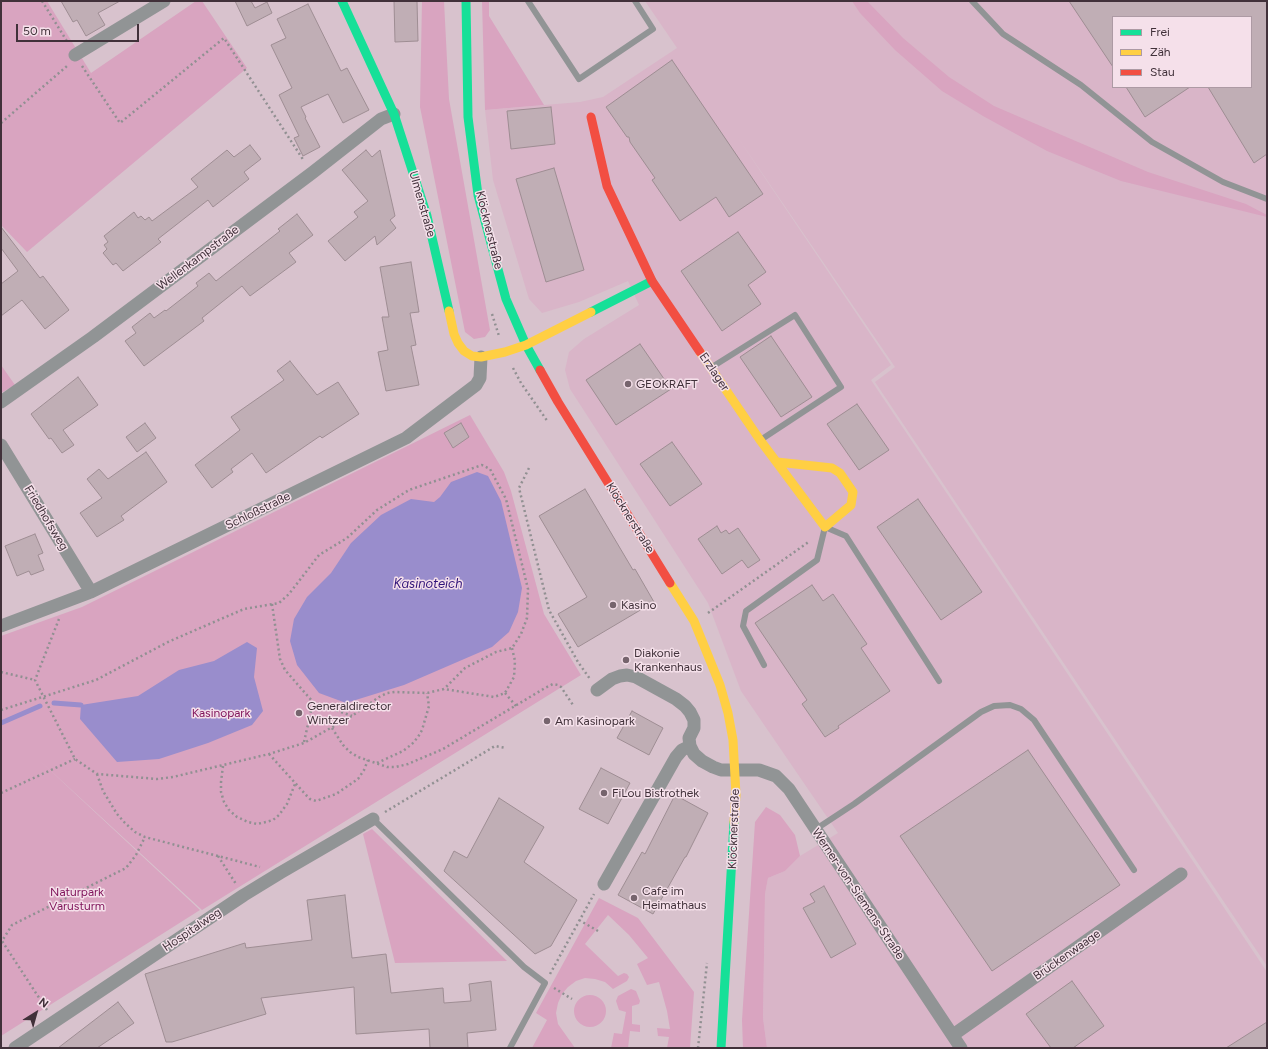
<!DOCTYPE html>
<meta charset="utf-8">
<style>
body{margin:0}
#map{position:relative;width:1268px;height:1049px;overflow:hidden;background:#d8c2cd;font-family:Figtree,sans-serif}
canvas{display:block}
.frame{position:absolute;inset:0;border:2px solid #41313a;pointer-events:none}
.legend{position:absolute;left:1112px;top:16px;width:140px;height:72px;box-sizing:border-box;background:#f5e0ea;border:1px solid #ad9aa4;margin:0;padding:5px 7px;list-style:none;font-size:12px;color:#41313a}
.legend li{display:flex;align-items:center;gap:8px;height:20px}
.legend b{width:20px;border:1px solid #ad9aa4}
.north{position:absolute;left:16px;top:993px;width:40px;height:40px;-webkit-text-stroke:3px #f5e0ea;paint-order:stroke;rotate:37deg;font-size:11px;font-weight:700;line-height:16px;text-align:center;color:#41313a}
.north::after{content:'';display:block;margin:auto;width:14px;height:18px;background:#41313a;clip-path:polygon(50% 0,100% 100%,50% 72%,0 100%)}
.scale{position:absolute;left:16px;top:24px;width:123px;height:18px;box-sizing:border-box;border:2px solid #41313a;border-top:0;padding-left:5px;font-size:12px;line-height:14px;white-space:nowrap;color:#41313a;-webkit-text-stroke:3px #f5e0ea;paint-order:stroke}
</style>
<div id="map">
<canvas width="1268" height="1049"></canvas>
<div class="frame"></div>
<ul class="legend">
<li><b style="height:5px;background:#16e098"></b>Frei</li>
<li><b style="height:5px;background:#ffcf43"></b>Zäh</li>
<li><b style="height:5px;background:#f24e42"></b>Stau</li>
</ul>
<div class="north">N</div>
<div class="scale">50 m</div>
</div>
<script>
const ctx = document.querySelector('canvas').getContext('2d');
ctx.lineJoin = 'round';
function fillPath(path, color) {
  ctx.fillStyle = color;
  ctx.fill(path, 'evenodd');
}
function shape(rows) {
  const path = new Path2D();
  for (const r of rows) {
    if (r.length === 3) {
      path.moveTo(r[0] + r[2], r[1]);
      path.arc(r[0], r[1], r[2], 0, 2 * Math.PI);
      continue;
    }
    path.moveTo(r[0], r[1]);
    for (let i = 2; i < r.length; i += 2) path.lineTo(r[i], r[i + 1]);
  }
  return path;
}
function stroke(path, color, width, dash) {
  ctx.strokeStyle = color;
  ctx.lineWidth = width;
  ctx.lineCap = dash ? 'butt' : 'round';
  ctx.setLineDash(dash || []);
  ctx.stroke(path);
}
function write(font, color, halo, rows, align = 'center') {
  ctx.font = font + ' Figtree,sans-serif';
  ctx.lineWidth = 3;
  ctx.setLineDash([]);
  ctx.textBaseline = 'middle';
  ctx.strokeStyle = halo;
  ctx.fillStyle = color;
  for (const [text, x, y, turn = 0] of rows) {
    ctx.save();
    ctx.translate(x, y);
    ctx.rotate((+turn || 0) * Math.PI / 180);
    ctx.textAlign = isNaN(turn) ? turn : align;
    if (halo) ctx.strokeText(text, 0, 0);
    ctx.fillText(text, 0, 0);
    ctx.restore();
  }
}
fillPath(shape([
 [645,1,1267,1,1267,966,875,382,895,367,736,135,891,365,871,380,1267,972,1267,1048,767,1048,763,1018,765,894,768,878,785,871,800,856,838,833,741,691,708,603,570,389,565,370,569,352,584,339,639,305,628,281,579,302,542,313,529,299,493,180,485,110,580,102,603,97,677,48],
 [1113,17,1251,17,1251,87,1113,87]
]), '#d9b5c8');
fillPath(shape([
 [1,1,47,1,91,73,196,1,202,1,247,68,27,252,2,226,1,227],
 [422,1,444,1,449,99,490,330,485,337,474,339,465,332,420,107],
 [482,1,489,1,489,16,544,105,485,110],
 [852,1,867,1,903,38,949,77,994,106,1148,172,1246,204,1267,215,1267,217,1121,181,1047,151,983,116,942,91,895,50,860,13],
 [1,365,15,385,1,393],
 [470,415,504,472,511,491,544,614,581,675,202,910,38,759,200,910,1,1036,1,636,82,607],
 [766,807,780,815,795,835,800,856,785,871,768,878,765,894,763,1018,767,1048,743,1048,742,1020,755,822],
 [372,829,507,961,395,963,363,834],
 [599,898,638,918,694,992,690,1048,667,1048,669,1037,658,1036,657,1028,670,1029,667,1011,659,982,647,985,637,964,648,958,629,935,608,915,585,944,618,976,624,973,627,974,629,977,627,981,613,989,605,982,595,979,585,978,576,981,568,987,562,994,558,1003,556,1013,558,1024,575,1048,532,1048,547,1020,536,1013],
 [631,989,636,991,640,1001,639,1004,632,1006,632,1024,640,1025,640,1032,630,1031,628,1048,611,1048,614,1033,622,1034,626,1012,619,1010,616,1001,618,996],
 [590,1011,16]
]), '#d9a4c0');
fillPath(shape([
 [477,472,488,476,501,501,522,588,518,612,509,632,492,647,404,685,346,703,319,693,297,665,290,641,294,619,307,597,331,573,351,543,381,515,411,499,434,502,440,497,451,482],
 [247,642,257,648,254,677,263,711,252,725,208,743,159,759,117,762,80,719,81,705,138,696,179,670,214,661]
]), '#998dcc');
stroke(shape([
 [54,703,81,705],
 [1,723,40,706]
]), '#998dcc', 5);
const building = shape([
 [61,1,120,1,98,13,105,25,86,36,77,20,73,22,61,1],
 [235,1,251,1,255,8,267,2,272,13,247,26,235,1],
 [394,1,417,1,418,41,395,42,394,1],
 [1069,1,1267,1,1267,154,1254,163,1208,87,1251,87,1251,17,1113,17,1113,67,1069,1],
 [308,4,341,71,347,68,369,110,343,123,328,94,301,107,306,117,305,118,320,147,303,156,294,138,299,136,279,95,292,88,271,45,286,38,277,19,308,4],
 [672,60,763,194,729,217,716,197,680,221,652,180,655,178,630,142,629,137,627,137,606,107,672,60],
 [1126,87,1190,87,1145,117,1126,87],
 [551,107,555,144,511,149,507,111,551,107],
 [250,145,261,159,244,172,249,179,213,207,208,200,158,239,161,242,123,271,116,263,113,265,103,253,107,249,104,245,108,242,104,236,134,212,138,218,141,216,145,220,149,217,152,221,198,187,191,179,227,150,234,157,250,145],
 [366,150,372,157,380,150,395,216,390,220,396,228,377,245,375,236,345,261,328,241,358,217,354,212,368,201,342,170,366,150],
 [554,168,584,270,546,282,516,179,554,168],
 [297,214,313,235,289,253,296,262,250,296,242,286,202,318,204,321,144,366,125,341,136,333,132,327,150,313,154,318,165,310,166,311,198,286,196,283,209,273,216,281,280,231,278,229,297,214],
 [1,227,40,278,43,276,69,310,45,329,22,300,1,316,1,284,18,271,1,248,1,227],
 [738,232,766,272,748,285,761,304,722,331,681,271,738,232],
 [411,262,419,312,410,313,416,345,411,346,419,385,386,391,378,352,388,350,382,317,389,317,380,267,411,262],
 [771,336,812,397,781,417,740,357,771,336],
 [640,344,671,389,616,425,586,380,640,344],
 [290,361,317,395,338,382,359,414,322,438,320,436,266,473,252,453,231,469,233,472,212,488,195,465,240,430,231,417,284,380,277,371,290,361],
 [78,377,98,405,63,430,74,445,62,453,51,438,49,439,31,414,78,377],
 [857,404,889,450,859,470,827,424,857,404],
 [145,423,156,438,137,452,126,437,145,423],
 [461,423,469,437,453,448,444,433,461,423],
 [672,442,702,484,670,506,640,464,672,442],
 [146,452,167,482,121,516,124,520,97,537,80,513,102,498,87,479,99,469,108,479,146,452],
 [585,489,633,570,635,569,654,602,578,647,558,614,587,597,539,516,585,489],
 [918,499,982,592,941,620,877,527,918,499],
 [717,526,721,533,726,530,729,534,738,528,760,560,748,568,742,560,722,574,698,539,717,526],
 [35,534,43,553,38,555,44,570,31,575,29,571,17,576,5,546,35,534],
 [812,585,823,601,833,594,867,644,861,648,890,691,838,726,839,728,825,737,802,704,807,700,755,623,812,585],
 [632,711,663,728,649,755,617,738,632,711],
 [1028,750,1120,885,992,971,900,836,1028,750],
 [601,768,630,783,608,824,579,809,601,768],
 [675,795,708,813,686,857,685,857,653,914,618,895,642,852,645,854,675,795],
 [499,798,544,827,524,862,577,900,551,946,535,954,444,871,454,851,467,858,499,798],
 [824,886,856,944,831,958,803,908,815,902,810,894,824,886],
 [345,895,352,958,386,954,391,993,443,988,444,1003,471,1001,469,984,491,981,496,1030,467,1033,468,1048,430,1048,429,1029,356,1034,354,987,261,998,266,1014,172,1042,166,1042,145,974,245,943,246,948,312,940,307,900,345,895],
 [1072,981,1104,1026,1073,1048,1051,1048,1026,1014,1072,981],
 [118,1002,134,1023,97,1048,58,1048,118,1002],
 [1267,1022,1267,1048,1226,1048,1267,1022]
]);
fillPath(building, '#c0aeb5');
stroke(building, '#9e8d93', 1);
stroke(shape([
 [42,1,68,43],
 [82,66,120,123,224,38,304,161],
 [1,123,67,66],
 [492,314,499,336],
 [513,368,521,383,548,422],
 [529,468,519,488,549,610,578,662,590,679],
 [272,604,280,659,285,670,313,702,352,716],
 [708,613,810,541],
 [59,619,35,680,75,759,97,774,157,779,173,777,269,754,304,743,352,716,379,697,387,693,395,692,427,693,444,689,494,697,505,693,514,677,515,661,512,648],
 [1,672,35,680],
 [505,693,516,706],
 [1,710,96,680,168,642,244,609,279,603,289,594,319,555,347,538,377,510,409,490,482,465,490,469,506,499,528,589,527,618,521,634,512,648,496,652,465,668,444,689],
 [332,728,343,745,350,752,358,757,387,767,396,767,408,764,443,749,545,688,553,684,558,685,561,687,573,705],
 [304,742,313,702],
 [269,754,306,795,310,799,316,801,336,794,358,779,364,770,368,760],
 [377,763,403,751,412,744,418,737,422,730,429,706,427,693],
 [223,766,221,782,221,792,224,802,229,810,237,817,248,822,257,824,266,822,273,820,279,815,287,804,295,784],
 [97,774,103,791,117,814,125,823,135,832,145,837,260,867],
 [1,793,75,759],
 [385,812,495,746,506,748],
 [218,856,236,884],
 [579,920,598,931],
 [550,974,594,894],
 [554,988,572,999],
 [47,1010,2,941,12,925,126,868,136,855,145,837],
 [698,1048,707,963]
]), '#919092', 2.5, [2, 3]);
stroke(shape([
 [528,1,579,79,653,29,635,1],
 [972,1,1003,34,1081,85,1152,142,1223,182,1267,199],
 [712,367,795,315,841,387,762,439],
 [764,665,743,626,746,611,817,560,825,527,846,536,939,681],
 [373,819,524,967,545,983,510,1048],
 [816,829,854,804,981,712,994,706,1010,705,1021,709,1034,720,1134,870]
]), '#919495', 6);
stroke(shape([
 [75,55,164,1],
 [1,402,93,337,312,173,381,119,394,114],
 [1,445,91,592],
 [1,626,91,592,406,438,476,385,480,378,481,357],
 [597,690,612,679,620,676,627,675,636,677,676,699,685,706,690,712,694,720,694,728,689,738,690,746,694,754,702,761,713,767,721,770,759,770,776,776,789,789,961,1048],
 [604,884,676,757,682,750,690,746],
 [953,1035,1181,874],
 [15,1048,244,895,280,873,373,819]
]), '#919495', 13);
stroke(shape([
 [342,1,394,114,427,216,449,311],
 [466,1,468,117,478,195,506,299,526,345,540,370],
 [591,312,652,281],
 [721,1048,734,822]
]), '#16e098', 9);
stroke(shape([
 [449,311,454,334,458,343,464,351,472,356,481,357,505,352,526,345,591,312],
 [700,352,760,440,825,527,851,505,853,492,840,473,832,468,777,462],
 [670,583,694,621,720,685,728,713,733,740,736,795,734,822]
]), '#ffcf43', 9);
stroke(shape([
 [591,117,607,186,652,281,700,352],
 [540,370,558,402,670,583]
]), '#f24e42', 9);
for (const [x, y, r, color] of [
 [628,384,4,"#76646d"],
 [613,605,4,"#76646d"],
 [626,660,4,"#76646d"],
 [299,713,4,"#76646d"],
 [547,721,4,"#76646d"],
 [604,793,4,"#76646d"],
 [634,898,4,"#76646d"]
]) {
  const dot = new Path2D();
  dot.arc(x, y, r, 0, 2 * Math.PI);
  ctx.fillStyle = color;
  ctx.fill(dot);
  stroke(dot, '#f5e0ea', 1.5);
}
write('12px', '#41313a', '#f5e0ea', [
 ["Ulmenstraße",422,204,74],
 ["Klöcknerstraße",489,230,76],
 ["Wellenkampstraße",198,258,-37],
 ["Erzlager",714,372,56],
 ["Schloßstraße",258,511,-26],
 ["Friedhofsweg",46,518,59],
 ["Klöcknerstraße",630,518,58],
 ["Klöcknerstraße",734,829,-88],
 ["Werner-von-Siemens-Straße",858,894,56],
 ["Hospitalweg",192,930,-34],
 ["Brückenwaage",1067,955,-35]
]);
write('12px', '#41313a', '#f5e0ea', [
 ["GEOKRAFT",636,384],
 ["Kasino",621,605],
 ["Diakonie",634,653],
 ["Krankenhaus",634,667],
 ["Generaldirector",307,706],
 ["Wintzer",307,720],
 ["Am Kasinopark",555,721],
 ["FiLou Bistrothek",612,793],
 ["Cafe im",642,891],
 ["Heimathaus",642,905]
], 'left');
write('12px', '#81165c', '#f5e0ea', [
 ["Kasinopark",221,713],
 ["Naturpark",77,892],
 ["Varusturm",77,906]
]);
write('italic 13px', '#301379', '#f5e0ea', [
 ["Kasinoteich",428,584]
]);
</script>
